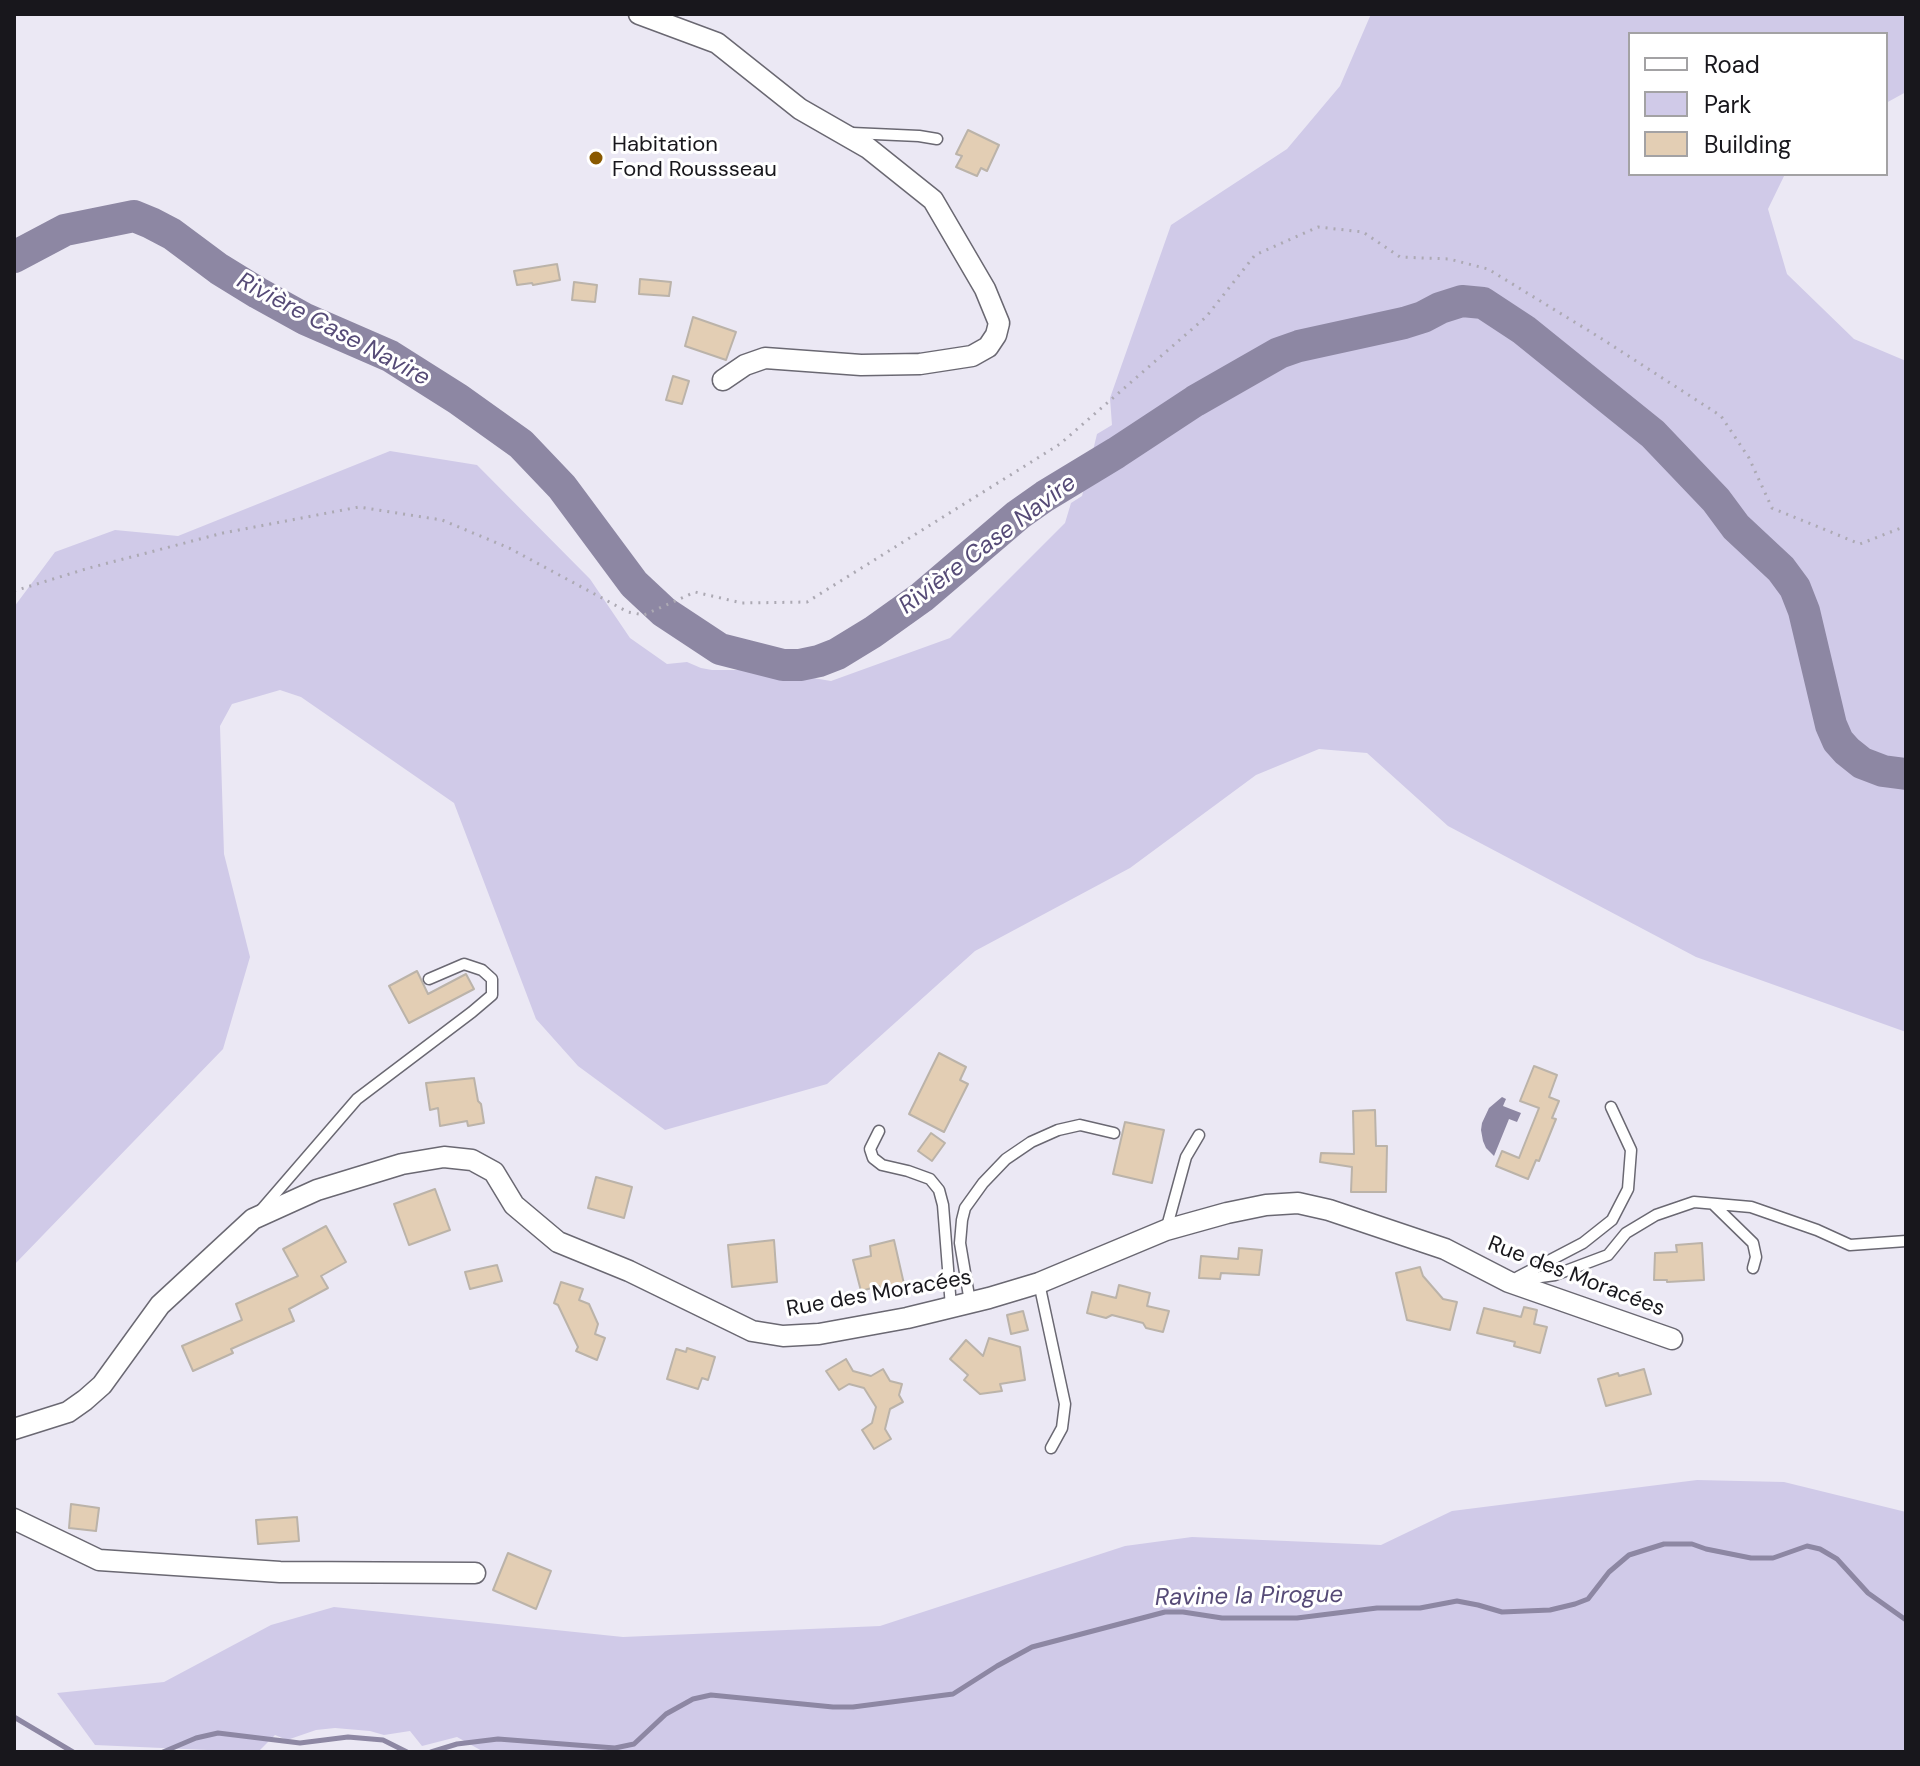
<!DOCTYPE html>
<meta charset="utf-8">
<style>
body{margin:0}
#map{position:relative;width:1920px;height:1766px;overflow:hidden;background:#ebe8f4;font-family:"DM Sans",sans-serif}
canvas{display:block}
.frame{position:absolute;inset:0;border:16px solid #18171c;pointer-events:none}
.legend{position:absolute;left:1628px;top:32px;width:260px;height:144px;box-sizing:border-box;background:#fff;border:2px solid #a3a2a4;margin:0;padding:10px 14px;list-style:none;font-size:24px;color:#18171c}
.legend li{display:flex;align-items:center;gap:16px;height:40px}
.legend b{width:40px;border:2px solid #a3a2a4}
</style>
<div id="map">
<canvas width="1920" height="1766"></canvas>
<div class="frame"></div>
<ul class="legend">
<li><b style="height:10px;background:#fff"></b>Road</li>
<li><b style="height:22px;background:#d0cae8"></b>Park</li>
<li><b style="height:22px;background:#e3ceb4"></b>Building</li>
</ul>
</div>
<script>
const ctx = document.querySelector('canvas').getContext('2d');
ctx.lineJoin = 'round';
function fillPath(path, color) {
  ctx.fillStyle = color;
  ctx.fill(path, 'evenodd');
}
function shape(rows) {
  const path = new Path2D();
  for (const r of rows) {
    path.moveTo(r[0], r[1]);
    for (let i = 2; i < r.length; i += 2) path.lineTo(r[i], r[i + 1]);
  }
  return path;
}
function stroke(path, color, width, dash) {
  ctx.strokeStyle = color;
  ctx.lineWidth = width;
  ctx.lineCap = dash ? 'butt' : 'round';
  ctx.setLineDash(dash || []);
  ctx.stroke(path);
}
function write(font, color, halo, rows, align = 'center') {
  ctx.font = font + ' "DM Sans",sans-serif';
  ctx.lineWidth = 6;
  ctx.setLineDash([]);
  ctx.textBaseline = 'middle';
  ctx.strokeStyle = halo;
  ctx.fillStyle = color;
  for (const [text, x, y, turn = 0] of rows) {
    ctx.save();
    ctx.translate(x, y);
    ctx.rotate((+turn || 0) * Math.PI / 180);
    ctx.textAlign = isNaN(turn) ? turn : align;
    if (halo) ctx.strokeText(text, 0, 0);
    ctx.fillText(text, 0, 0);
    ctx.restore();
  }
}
fillPath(shape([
 [1371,14,1906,14,1906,92,1886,103,1886,34,1630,34,1630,174,1785,174,1768,209,1787,274,1854,339,1906,361,1906,1032,1696,957,1448,826,1367,753,1319,749,1256,775,1130,868,975,951,827,1084,665,1130,578,1066,536,1019,454,803,301,697,280,690,232,704,220,726,224,854,250,957,223,1049,14,1265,14,607,55,552,115,530,178,536,390,451,477,465,590,579,630,638,667,664,687,662,701,668,712,670,765,670,831,681,950,638,1065,523,1071,503,1082,496,1097,434,1112,425,1110,398,1171,225,1287,149,1340,86],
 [1697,1480,1784,1482,1906,1512,1906,1752,521,1752,515,1750,508,1752,484,1752,457,1737,422,1746,410,1731,384,1735,370,1731,335,1728,316,1730,287,1740,275,1735,258,1752,252,1752,95,1745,57,1693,164,1682,271,1625,334,1607,623,1637,880,1626,1125,1546,1192,1537,1381,1545,1452,1511]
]), '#d0cae8');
fillPath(shape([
 [1502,1097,1506,1099,1503,1106,1521,1113,1517,1122,1509,1119,1494,1156,1486,1148,1483,1141,1481,1130,1482,1123,1489,1108]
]), '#8d87a3');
stroke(shape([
 [14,1717,73,1752],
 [163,1752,196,1738,218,1733,300,1743,348,1737,383,1740,407,1752],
 [431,1752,457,1744,498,1739,615,1748,634,1744,666,1714,693,1699,711,1695,833,1707,853,1707,953,1694,997,1666,1032,1647,1165,1612,1183,1612,1222,1618,1297,1618,1377,1608,1420,1608,1457,1601,1478,1605,1502,1612,1550,1610,1575,1604,1588,1599,1609,1572,1629,1555,1664,1544,1692,1544,1706,1549,1751,1558,1773,1558,1807,1546,1820,1549,1837,1559,1868,1593,1906,1620]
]), '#8d87a3', 5);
stroke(shape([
 [14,257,65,230,134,216,151,223,172,234,219,269,258,293,305,319,390,356,458,399,521,444,562,487,634,584,664,612,720,649,783,665,800,665,819,661,837,654,873,632,922,597,1018,515,1045,496,1116,453,1195,401,1279,353,1299,346,1404,323,1423,317,1440,308,1462,301,1483,303,1524,330,1653,434,1716,500,1736,527,1781,569,1795,588,1804,611,1831,725,1838,741,1847,751,1862,763,1883,771,1906,774]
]), '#8d87a3', 32);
const building = shape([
 [968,130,999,145,987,171,981,168,977,176,956,167,962,156,956,154,968,130],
 [557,264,560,280,533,285,532,283,517,285,514,271,557,264],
 [640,279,671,282,669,296,639,294,640,279],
 [574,282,597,285,595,302,572,300,574,282],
 [693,317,736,332,726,360,685,346,693,317],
 [673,376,689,381,682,404,666,400,673,376],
 [417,971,428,994,466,974,474,989,409,1023,389,986,417,971],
 [939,1053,966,1067,960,1080,968,1084,944,1132,909,1114,939,1053],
 [1534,1066,1557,1075,1549,1097,1559,1101,1552,1118,1556,1119,1539,1161,1536,1160,1528,1179,1496,1166,1502,1151,1519,1158,1539,1108,1520,1101,1534,1066],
 [474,1078,478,1101,481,1104,484,1123,468,1126,467,1121,440,1126,438,1108,430,1110,426,1083,474,1078],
 [1375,1110,1376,1146,1387,1146,1386,1192,1351,1192,1352,1167,1320,1162,1321,1153,1354,1154,1353,1111,1375,1110],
 [1125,1122,1164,1130,1152,1183,1113,1174,1125,1122],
 [931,1133,945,1143,932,1161,918,1151,931,1133],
 [596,1177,632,1187,624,1218,588,1208,596,1177],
 [435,1189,450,1230,409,1245,394,1204,435,1189],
 [326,1226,346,1262,321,1276,328,1288,289,1309,294,1321,231,1349,233,1353,193,1371,182,1346,242,1320,236,1304,298,1276,283,1249,326,1226],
 [774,1240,777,1282,732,1287,728,1245,774,1240],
 [894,1240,904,1284,880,1289,879,1286,861,1291,853,1260,871,1256,870,1246,894,1240],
 [1702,1243,1704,1280,1667,1282,1667,1280,1654,1280,1655,1253,1677,1252,1676,1245,1702,1243],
 [1239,1248,1262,1250,1259,1275,1221,1273,1220,1279,1199,1278,1201,1256,1238,1259,1239,1248],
 [497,1265,502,1281,470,1289,465,1272,497,1265],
 [1420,1267,1423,1276,1443,1299,1457,1302,1450,1330,1407,1320,1396,1273,1420,1267],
 [561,1282,583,1289,579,1300,589,1304,598,1324,595,1334,605,1338,597,1360,576,1351,578,1347,558,1305,554,1303,561,1282],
 [1119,1285,1150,1293,1147,1306,1169,1311,1163,1332,1146,1328,1143,1323,1112,1315,1106,1318,1087,1313,1092,1292,1116,1298,1119,1285],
 [1524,1307,1537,1310,1534,1324,1547,1327,1540,1353,1514,1346,1515,1342,1477,1333,1484,1308,1521,1317,1524,1307],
 [1023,1311,1028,1330,1011,1334,1007,1315,1023,1311],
 [989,1338,1020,1347,1025,1380,1000,1384,1002,1391,980,1394,964,1380,968,1375,950,1359,966,1340,983,1356,989,1338],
 [687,1348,715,1357,708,1380,702,1378,698,1389,667,1379,676,1349,686,1352,687,1348],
 [846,1359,853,1371,871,1376,883,1369,890,1381,902,1384,899,1395,903,1402,890,1409,885,1429,891,1439,874,1449,862,1430,872,1423,876,1407,864,1388,849,1384,839,1390,826,1371,846,1359],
 [1644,1369,1651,1394,1606,1406,1598,1379,1618,1373,1619,1376,1644,1369],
 [71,1504,99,1508,96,1531,69,1528,71,1504],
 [297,1517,299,1541,258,1544,256,1520,297,1517],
 [508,1553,551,1571,536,1609,493,1590,508,1553]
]);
fillPath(building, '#e3ceb4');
stroke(building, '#bbb3a9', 2);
const service = shape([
 [852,133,919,136,937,139],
 [879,1131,870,1149,873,1158,882,1165,908,1171,930,1179,939,1190,943,1205,951,1307],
 [1713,1204,1753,1243,1756,1257,1753,1268],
 [262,1209,357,1099,472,1012,492,995,492,979,482,970,464,964,429,979],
 [1166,1230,1186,1157,1199,1135],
 [1518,1277,1583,1243,1612,1220,1628,1189,1631,1150,1611,1107],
 [1519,1280,1555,1275,1608,1255,1626,1233,1656,1215,1694,1202,1751,1207,1817,1230,1850,1245,1906,1241],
 [1039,1283,1065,1404,1062,1428,1051,1448],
 [970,1302,960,1243,962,1220,965,1208,983,1183,1006,1159,1031,1142,1058,1130,1080,1125,1114,1133]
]);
const minor = shape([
 [639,14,717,43,800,109,868,148,933,200,985,289,999,323,996,335,988,347,972,356,920,364,861,365,765,358,745,365,723,380],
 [14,1429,68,1412,85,1400,102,1385,160,1305,253,1219,317,1190,402,1164,444,1157,472,1160,494,1172,514,1205,558,1242,629,1271,752,1331,783,1336,819,1334,907,1318,989,1298,1039,1283,1166,1230,1227,1213,1266,1205,1298,1203,1329,1210,1445,1249,1509,1282,1672,1339],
 [14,1519,99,1560,280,1572,475,1573]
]);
stroke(service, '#6a6872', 13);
stroke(minor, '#6a6872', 23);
stroke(shape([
 [14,591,89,568,223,533,359,507,442,520,509,548,628,612,644,615,695,592,742,603,807,602,1060,444,1206,317,1255,255,1318,227,1363,232,1400,257,1449,259,1488,269,1599,337,1721,416,1749,458,1772,508,1860,544,1906,526]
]), '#aca9b3', 3, [2, 6]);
stroke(service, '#fff', 10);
stroke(minor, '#fff', 20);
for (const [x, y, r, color] of [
 [596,158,8,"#8a5900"]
]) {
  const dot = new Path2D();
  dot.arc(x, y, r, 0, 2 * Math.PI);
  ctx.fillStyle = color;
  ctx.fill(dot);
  stroke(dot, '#fff', 3);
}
write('22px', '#18171c', '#fff', [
 ["Habitation",612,145],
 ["Fond Roussseau",612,170]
], 'left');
write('22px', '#18171c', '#fff', [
 ["Rue des Moracées",1576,1277,21],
 ["Rue des Moracées",879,1294,-10]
]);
write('italic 24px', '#564b77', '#fff', [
 ["Rivière Case Navire",333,330,28],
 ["Rivière Case Navire",988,545,-37],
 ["Ravine la Pirogue",1249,1597,-1]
]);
</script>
